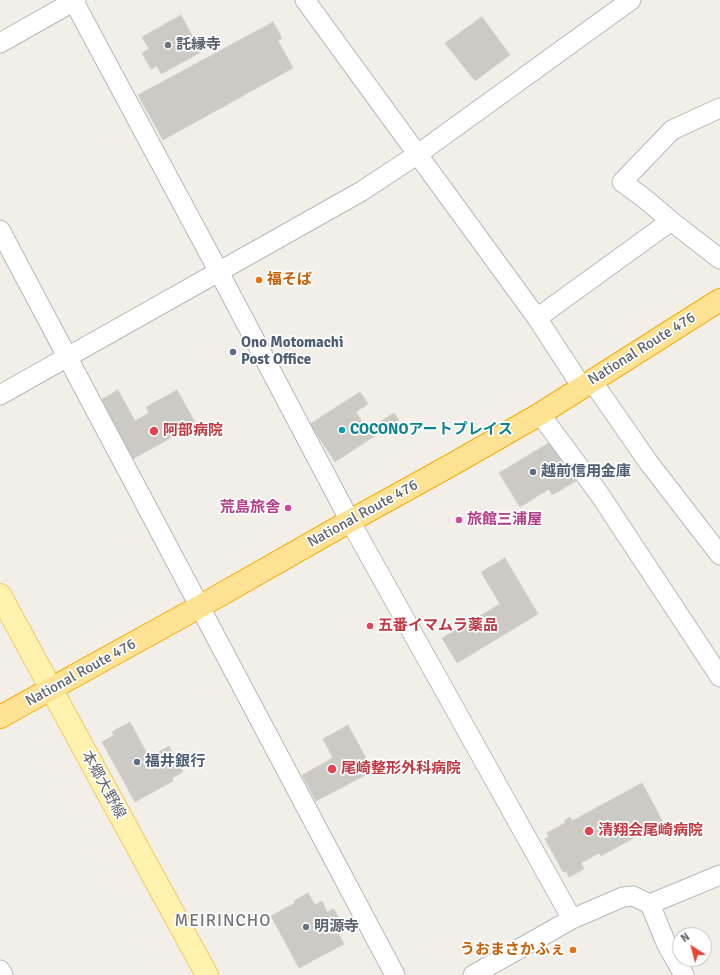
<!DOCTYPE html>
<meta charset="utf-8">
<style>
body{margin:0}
#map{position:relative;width:720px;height:975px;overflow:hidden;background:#f1efe8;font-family:Signika,sans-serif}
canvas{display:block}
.north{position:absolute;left:672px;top:927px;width:40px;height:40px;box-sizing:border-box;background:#fff;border:1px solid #bfc1c3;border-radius:50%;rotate:324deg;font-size:11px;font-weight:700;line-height:16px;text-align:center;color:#5f6368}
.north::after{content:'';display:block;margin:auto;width:14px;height:18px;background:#ea4335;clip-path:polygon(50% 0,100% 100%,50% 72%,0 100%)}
</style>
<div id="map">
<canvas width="720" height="975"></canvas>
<div class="north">N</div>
</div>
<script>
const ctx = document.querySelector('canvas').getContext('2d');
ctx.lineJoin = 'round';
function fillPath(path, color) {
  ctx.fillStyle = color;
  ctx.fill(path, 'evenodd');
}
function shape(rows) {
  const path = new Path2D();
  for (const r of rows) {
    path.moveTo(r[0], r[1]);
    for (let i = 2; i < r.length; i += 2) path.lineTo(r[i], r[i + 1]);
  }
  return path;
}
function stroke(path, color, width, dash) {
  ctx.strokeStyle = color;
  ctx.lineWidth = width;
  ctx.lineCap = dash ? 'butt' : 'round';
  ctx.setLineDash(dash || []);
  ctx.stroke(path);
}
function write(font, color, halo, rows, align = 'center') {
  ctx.font = font + ' Signika,"Noto Sans JP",sans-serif';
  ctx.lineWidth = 3.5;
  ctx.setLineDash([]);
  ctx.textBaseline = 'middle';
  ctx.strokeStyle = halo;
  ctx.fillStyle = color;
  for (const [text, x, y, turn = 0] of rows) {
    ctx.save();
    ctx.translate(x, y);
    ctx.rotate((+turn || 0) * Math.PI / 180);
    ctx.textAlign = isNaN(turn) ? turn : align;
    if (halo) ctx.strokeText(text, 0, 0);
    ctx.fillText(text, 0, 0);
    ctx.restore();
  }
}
const building = shape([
 [181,15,201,52,161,74,157,66,151,69,142,53,149,49,142,37,181,15],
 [482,17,510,55,475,81,445,43,482,17],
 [273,22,282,38,278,41,293,68,163,140,138,95,273,22],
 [118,390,135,421,149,413,146,407,177,390,196,424,131,460,99,401,118,390],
 [360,392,368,404,356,412,367,430,394,413,399,420,335,462,310,424,360,392],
 [552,441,576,481,552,495,549,489,520,507,499,473,552,441],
 [505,558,538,614,457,663,442,638,500,604,481,572,505,558],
 [130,722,149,757,169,746,183,772,172,778,173,781,135,802,102,742,114,735,112,732,130,722],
 [348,725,373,771,316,801,302,775,333,758,323,739,348,725],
 [642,783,663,822,601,856,599,853,581,863,584,869,569,877,566,871,563,872,545,839,549,837,547,833,565,823,564,821,570,817,572,821,642,783],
 [308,893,315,905,322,901,327,912,334,909,345,929,338,933,344,944,299,968,271,916,295,903,294,901,308,893]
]);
fillPath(building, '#cccac5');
stroke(building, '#d6d1c6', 1);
const minor = shape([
 [73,0,219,272,350,521,572,919],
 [305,0,537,318,582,387],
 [0,43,76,0],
 [720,108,672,130,622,182,644,198,671,221,720,259],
 [0,230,395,975],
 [537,318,671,221],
 [592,381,649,463,720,555],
 [0,395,362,191,418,154,631,0],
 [540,414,600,495,720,677],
 [650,904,666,943,684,975],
 [0,970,3,975],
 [473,975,572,919,623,897,633,896,650,904,720,875]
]);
const major = shape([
 [0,595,207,975]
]);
const highway = shape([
 [0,717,199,607,350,521,453,464,540,414,720,300]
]);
stroke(minor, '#b5b8bc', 21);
stroke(major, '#f2c960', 24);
stroke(highway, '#f9ab00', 24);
stroke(minor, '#fff', 19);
stroke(major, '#fff2af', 22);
stroke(highway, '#fde293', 22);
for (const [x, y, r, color] of [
 [168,45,4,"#6b7280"],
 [259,280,4,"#e8710a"],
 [233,352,4,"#5c6f8a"],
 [342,430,4,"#0f9aa8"],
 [154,431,5,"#e0444e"],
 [533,472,4,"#5c6f8a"],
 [288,508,4,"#d1479c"],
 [459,520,4,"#d1479c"],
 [370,626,4,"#e0444e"],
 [137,762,4,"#5c6f8a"],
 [332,769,5,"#e0444e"],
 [589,831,5,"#e0444e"],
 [306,927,4,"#6b7280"],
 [573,950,4,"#e8710a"]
]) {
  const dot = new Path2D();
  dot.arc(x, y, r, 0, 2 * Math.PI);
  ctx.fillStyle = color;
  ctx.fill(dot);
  stroke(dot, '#fff', 1.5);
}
write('bold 15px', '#5b616d', '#fff', [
 ["託縁寺",176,45],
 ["明源寺",314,927]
], 'left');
write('bold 15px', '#c56008', '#fff', [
 ["福そば",267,280],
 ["うおまさかふぇ",565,950,"right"]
], 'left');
write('bold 15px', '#4e5e75', '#fff', [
 ["Ono Motomachi",241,343],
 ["Post Office",241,360],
 ["越前信用金庫",541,472],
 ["福井銀行",145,762]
], 'left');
write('15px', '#5f6368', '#fff', [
 ["National Route 476",642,349,-32],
 ["National Route 476",363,514,-29],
 ["National Route 476",81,673,-29],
 ["本郷大野線",103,785,61]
]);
write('bold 15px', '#0d838f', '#fff', [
 ["COCONOアートプレイス",350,430]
], 'left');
write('bold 15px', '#be3a42', '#fff', [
 ["阿部病院",163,431],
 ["五番イマムラ薬品",378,626],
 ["尾崎整形外科病院",341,769],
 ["清翔会尾崎病院",598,831]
], 'left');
write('bold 15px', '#b23c85', '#fff', [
 ["荒島旅舎",280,508],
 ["旅館三浦屋",467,520,"left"]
], 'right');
ctx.letterSpacing = '1px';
write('17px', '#70757a', '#fff', [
 ["MEIRINCHO",223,922]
]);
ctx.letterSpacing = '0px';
</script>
